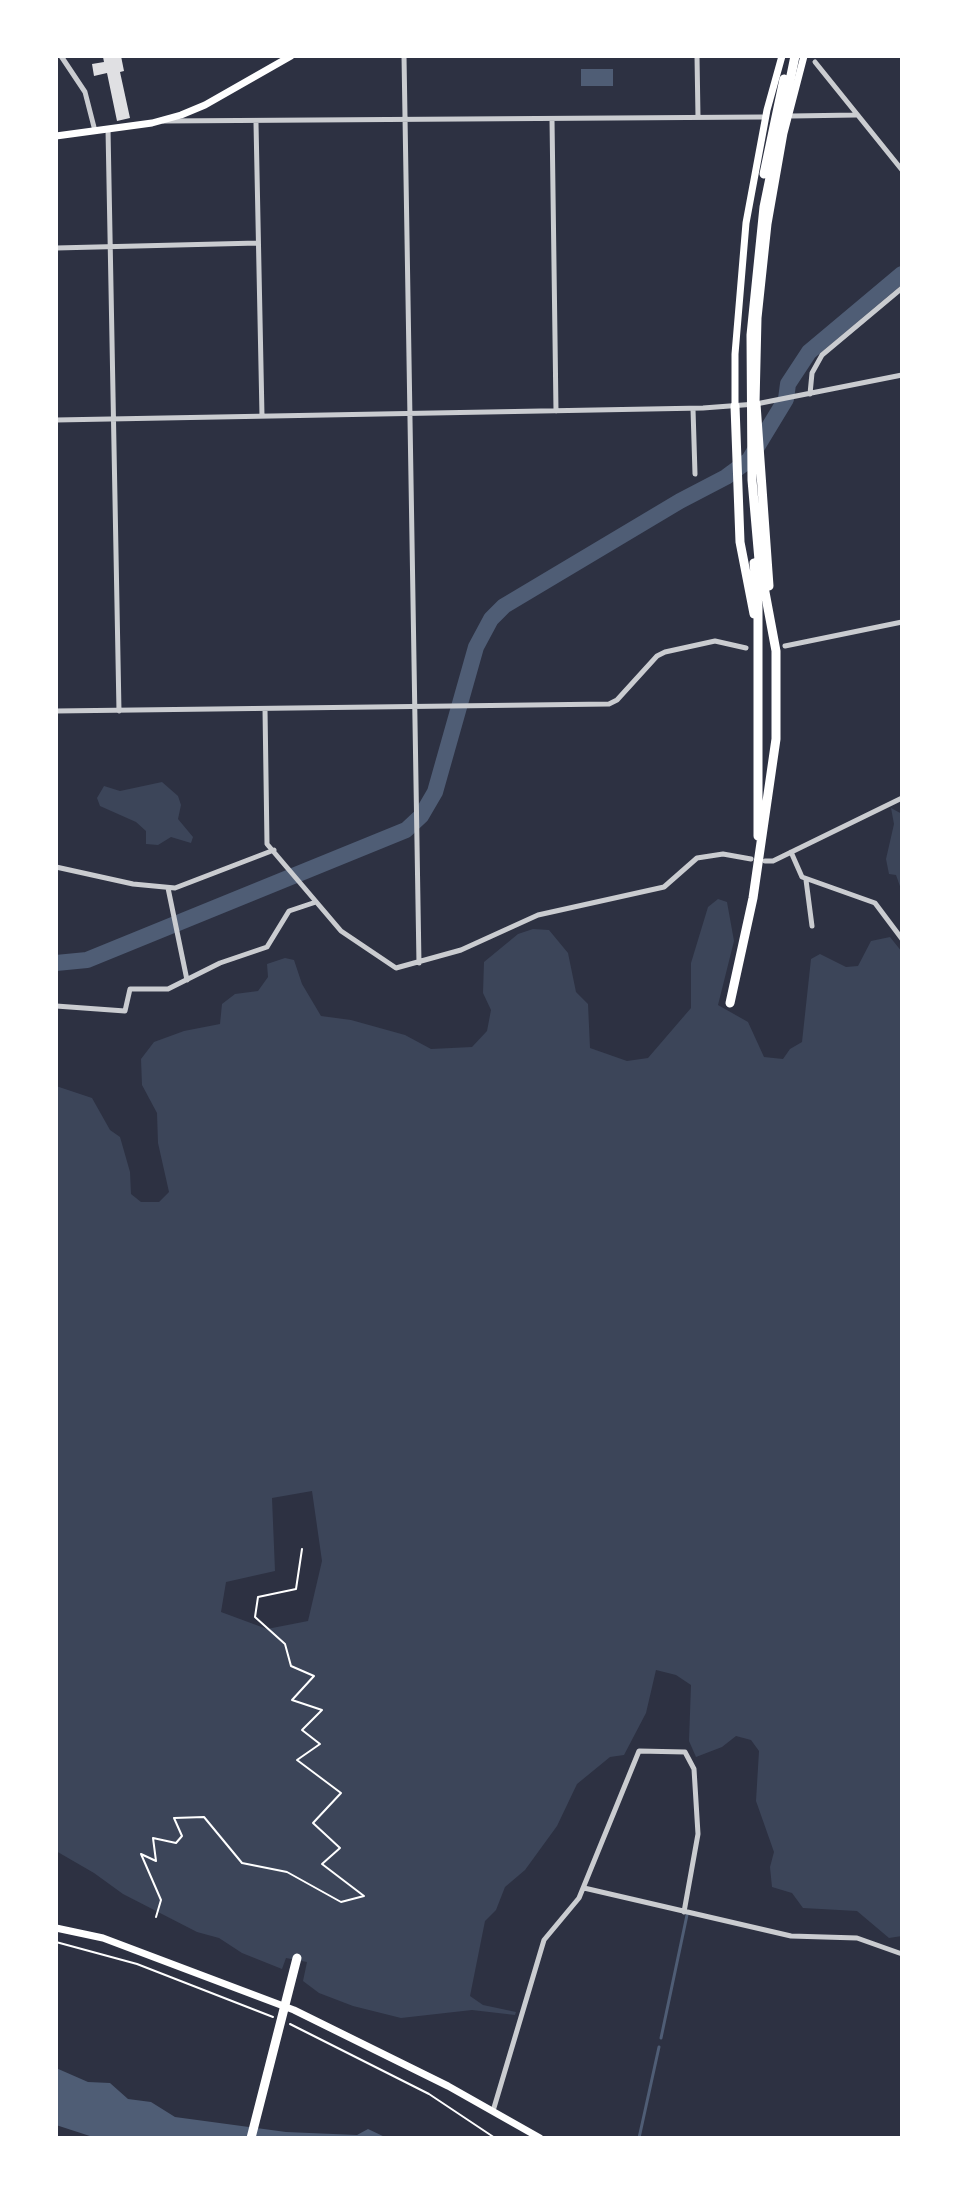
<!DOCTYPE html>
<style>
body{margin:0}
#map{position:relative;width:958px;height:2194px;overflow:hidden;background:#2d3142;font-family:Roboto,sans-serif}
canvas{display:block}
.frame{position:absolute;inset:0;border:58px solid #fff;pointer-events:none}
</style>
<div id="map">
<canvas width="958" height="2194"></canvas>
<div class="frame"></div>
</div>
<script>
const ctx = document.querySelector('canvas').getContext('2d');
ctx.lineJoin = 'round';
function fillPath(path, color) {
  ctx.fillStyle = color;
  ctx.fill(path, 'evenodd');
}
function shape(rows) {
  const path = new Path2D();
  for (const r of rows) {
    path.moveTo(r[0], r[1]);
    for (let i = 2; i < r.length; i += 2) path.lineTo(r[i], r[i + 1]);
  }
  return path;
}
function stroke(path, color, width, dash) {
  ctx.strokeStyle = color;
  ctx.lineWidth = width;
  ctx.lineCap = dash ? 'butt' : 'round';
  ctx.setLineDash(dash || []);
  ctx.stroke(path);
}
fillPath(shape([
 [162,782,178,796,181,805,178,819,193,837,191,843,171,837,158,845,146,844,146,831,136,822,100,806,97,798,104,786,120,791],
 [891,808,902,814,902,892,896,875,889,874,886,859,894,824],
 [718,899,727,902,734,941,718,1005,748,1022,764,1057,783,1059,790,1049,802,1042,811,959,820,954,846,967,858,966,871,941,890,937,902,952,902,1936,889,1938,857,1911,803,1908,792,1893,772,1887,770,1867,774,1852,756,1801,759,1751,751,1740,736,1736,722,1747,696,1757,689,1741,691,1685,676,1675,656,1670,646,1713,624,1755,610,1757,577,1784,557,1826,525,1870,505,1887,496,1910,485,1921,470,1996,483,2005,516,2012,515,2015,472,2010,401,2018,353,2006,319,1993,303,1981,307,1962,286,1958,282,1969,242,1953,219,1938,197,1932,123,1894,94,1873,56,1851,56,1086,92,1098,110,1130,120,1137,130,1172,131,1194,141,1202,159,1202,169,1192,158,1143,157,1113,142,1085,141,1059,154,1042,184,1031,220,1024,222,1004,235,994,258,991,268,977,267,964,285,958,294,960,302,984,321,1016,351,1020,405,1035,431,1049,472,1047,487,1031,491,1010,483,993,484,962,518,934,533,929,549,930,568,953,576,992,588,1004,590,1048,627,1061,648,1058,691,1008,691,963,708,907],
 [312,1491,322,1561,308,1621,267,1629,221,1612,226,1582,275,1571,272,1498]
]), '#3c4559');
fillPath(shape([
 [581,69,613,69,613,86,581,86],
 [56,2068,88,2082,110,2083,128,2099,151,2102,175,2117,286,2132,357,2135,368,2129,387,2138,96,2138,56,2125]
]), '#4f5d75');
stroke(shape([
 [661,2038,687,1915],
 [639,2138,659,2047]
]), '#4f5d75', 3);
stroke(shape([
 [56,963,87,960,406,830,421,816,435,792,476,647,491,619,504,606,680,501,726,477,749,460,786,399,788,384,809,352,902,274]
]), '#4f5d75', 16);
fillPath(shape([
 [121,56,124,71,120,72,130,118,117,121,107,73,94,76,92,64,104,62,103,57]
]), '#e0e0e3');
stroke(shape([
 [156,1917,161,1900,141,1854,156,1861,153,1838,176,1843,182,1836,174,1818,204,1817,242,1863,287,1872,341,1902,364,1896,322,1864,340,1848,313,1823,341,1793,297,1760,320,1744,302,1730,322,1710,292,1700,314,1676,291,1666,285,1644,255,1617,258,1597,296,1589,302,1549],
 [56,1942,137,1964,273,2017],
 [290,2024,429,2094,495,2138]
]), '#fff', 2);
stroke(shape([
 [61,56,85,92,95,131],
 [404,56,419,963],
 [697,56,698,117],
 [815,62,902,170],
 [792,116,856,115],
 [552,119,556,411],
 [163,121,762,117],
 [256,123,262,416],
 [108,129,119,711],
 [56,248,258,243],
 [810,394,812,373,822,355,902,288],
 [693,409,695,474],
 [56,420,703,408,756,404,902,375],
 [785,646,902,622],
 [265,709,267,844,341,931,396,968,461,950,538,915,664,887,697,858,723,854,751,859],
 [56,711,609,704,617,700,657,656,665,652,715,641,746,648],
 [791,852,802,877,875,903,902,939],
 [765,861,773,861,902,798],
 [56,867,133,884,175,888,274,850],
 [806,880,812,926],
 [168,888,187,980],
 [56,1006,125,1011,130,989,168,989,220,963,267,947,289,911,316,902],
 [584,1888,791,1936,857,1938,902,1954],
 [493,2111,544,1940,579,1898,639,1751,685,1752,694,1769,698,1834,684,1912]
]), '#caccd0', 5);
stroke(shape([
 [56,136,152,123,181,115,205,105,291,56],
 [756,404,758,318,768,224,784,133,804,56],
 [735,406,735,354,746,223,767,110,782,56],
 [56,1928,103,1938,294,2010,448,2086,540,2138]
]), '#fff', 7);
stroke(shape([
 [764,174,784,79],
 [756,404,769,586],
 [735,406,740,542,754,614],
 [754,563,758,607,758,836],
 [730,1003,753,898,776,739,776,651,759,560,752,480,751,335,764,207,795,56],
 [251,2138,297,1958]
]), '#fff', 9);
</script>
